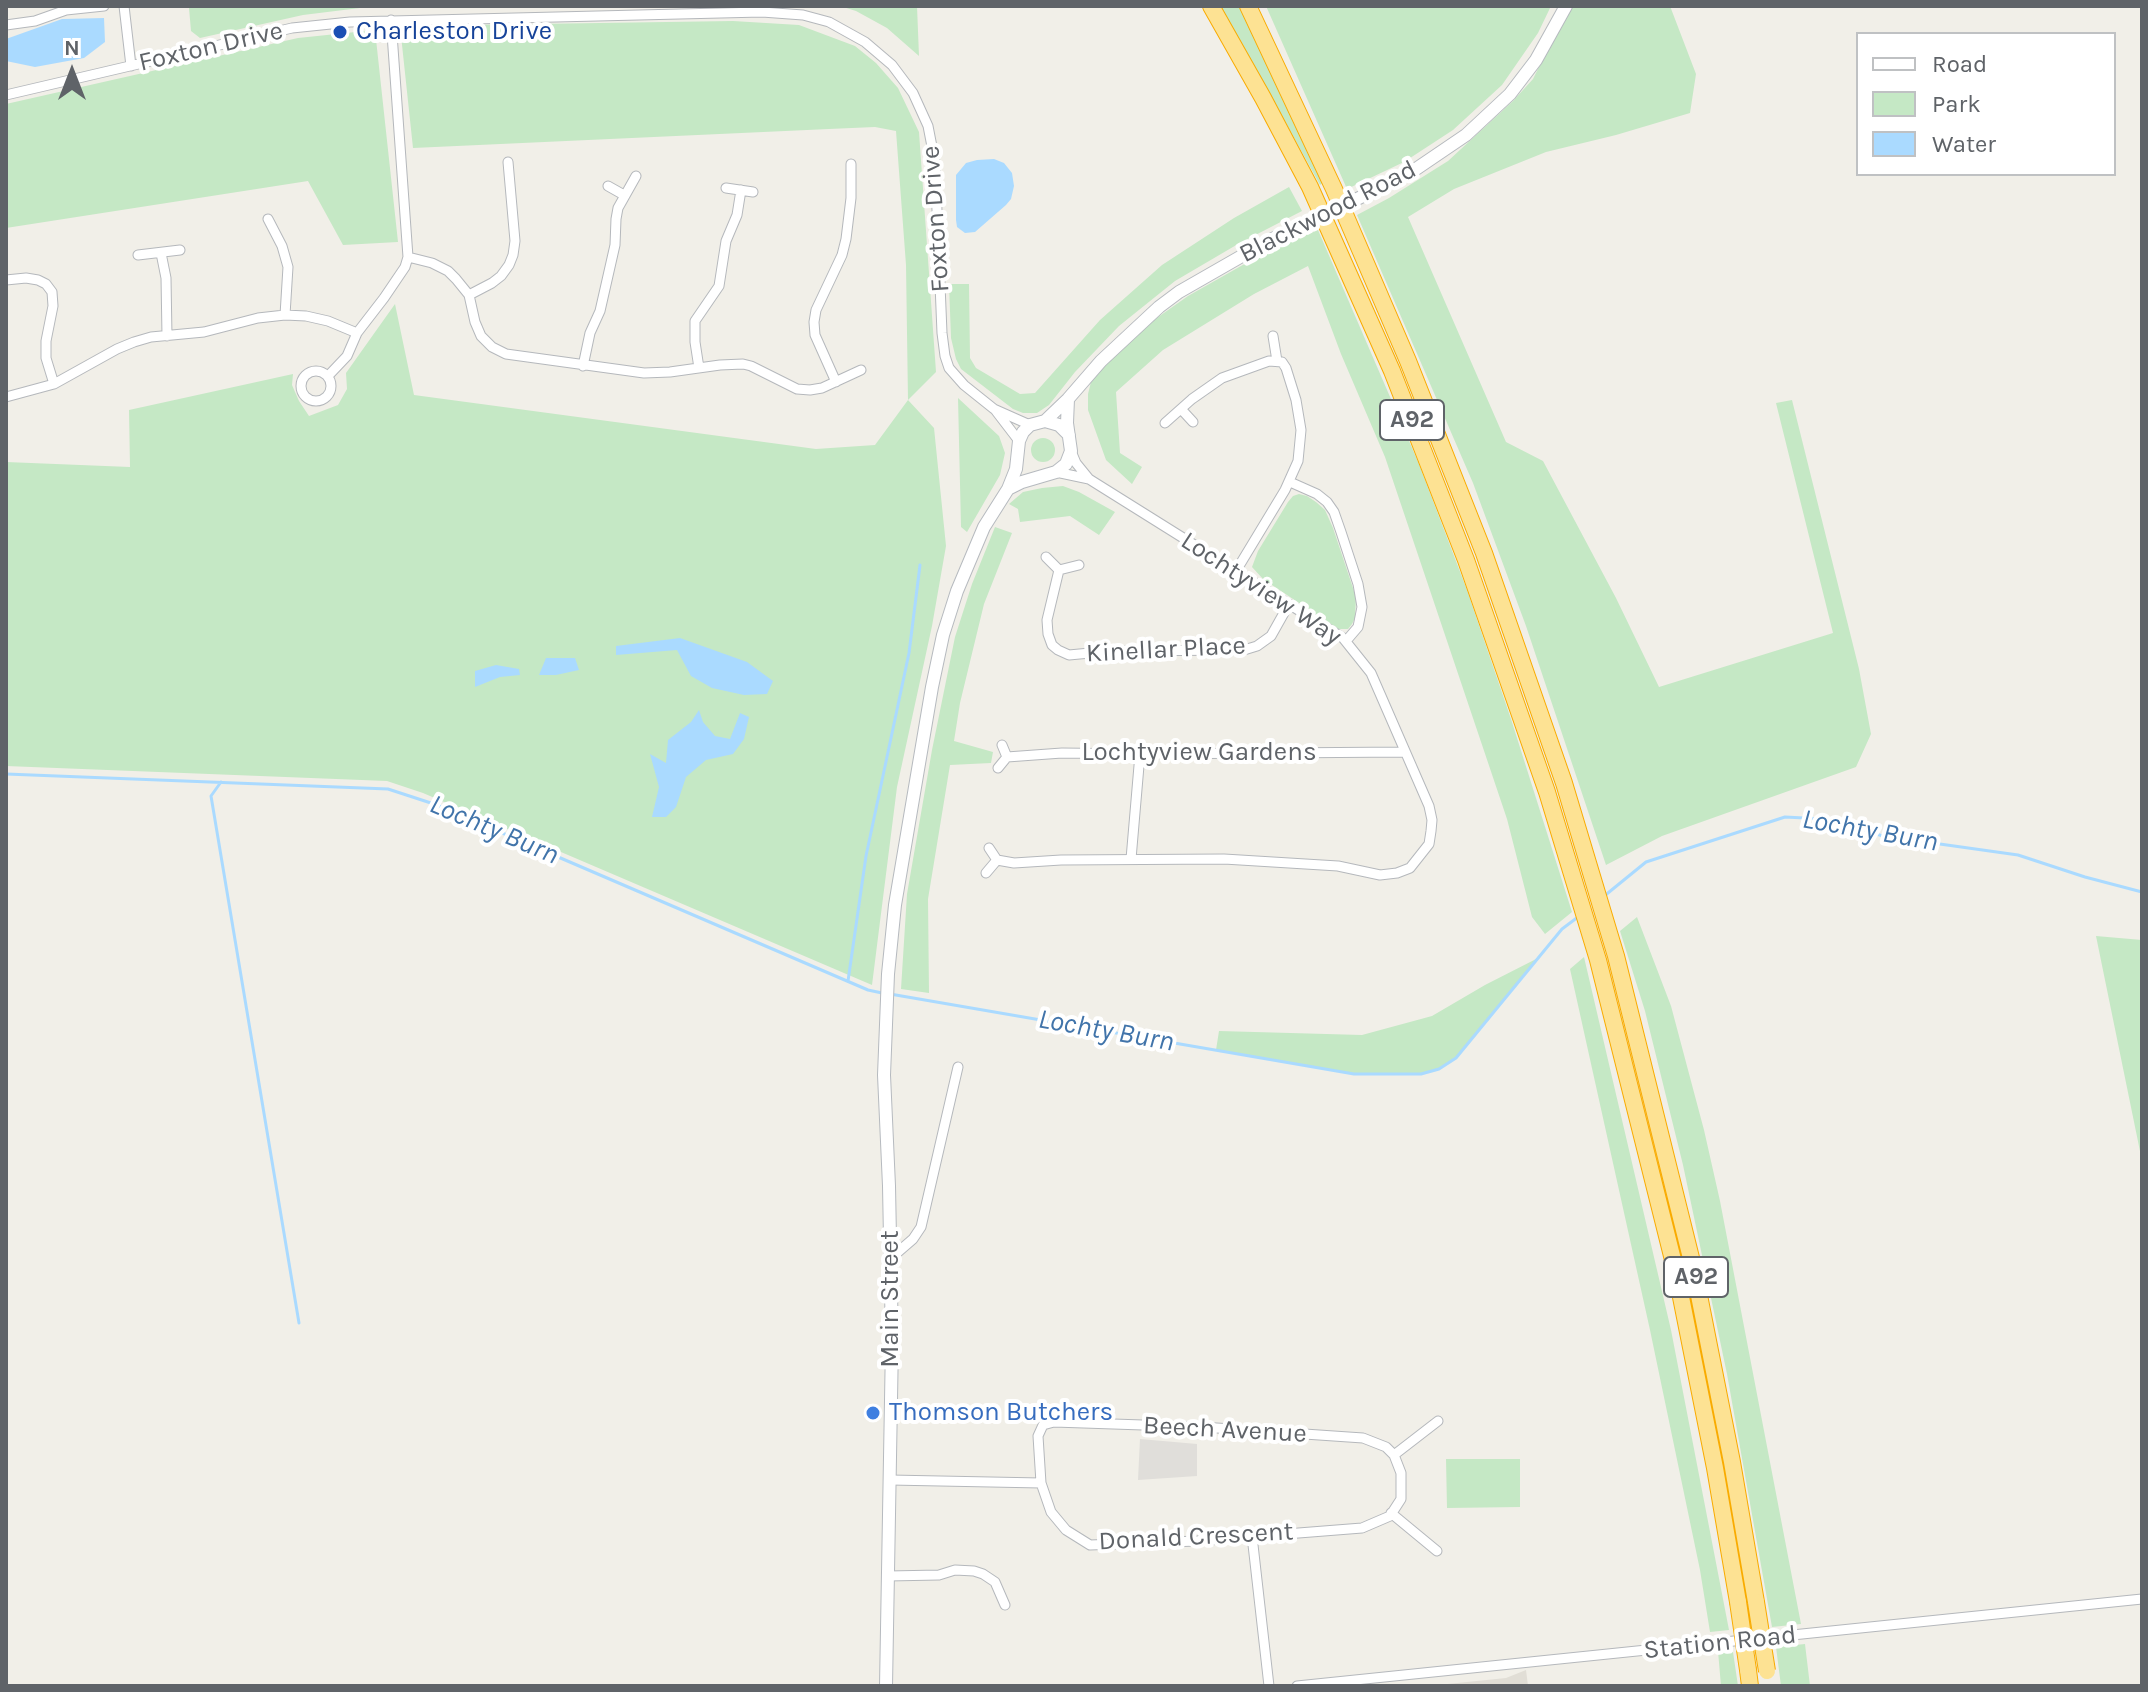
<!DOCTYPE html>
<style>
body{margin:0}
#map{position:relative;width:2148px;height:1692px;overflow:hidden;background:#f1efe8;font-family:Karla,sans-serif}
canvas{display:block}
.frame{position:absolute;inset:0;border:8px solid #5f6368;pointer-events:none}
.legend{position:absolute;left:1856px;top:32px;width:260px;height:144px;box-sizing:border-box;background:#fff;border:2px solid #bfc1c3;margin:0;padding:10px 14px;list-style:none;font-size:24px;color:#5f6368}
.legend li{display:flex;align-items:center;gap:16px;height:40px}
.legend b{width:40px;border:2px solid #bfc1c3}
.north{position:absolute;left:32px;top:32px;width:80px;height:80px;-webkit-text-stroke:6px #fff;paint-order:stroke;rotate:0deg;font-size:22px;font-weight:700;line-height:32px;text-align:center;color:#5f6368}
.north::after{content:'';display:block;margin:auto;width:28px;height:36px;background:#5f6368;clip-path:polygon(50% 0,100% 100%,50% 72%,0 100%)}
</style>
<div id="map">
<canvas width="2148" height="1692"></canvas>
<div class="frame"></div>
<ul class="legend">
<li><b style="height:10px;background:#fff"></b>Road</li>
<li><b style="height:22px;background:#c5e8c5"></b>Park</li>
<li><b style="height:22px;background:#aadaff"></b>Water</li>
</ul>
<div class="north">N</div>
</div>
<script>
const ctx = document.querySelector('canvas').getContext('2d');
ctx.lineJoin = 'round';
function fillPath(path, color) {
  ctx.fillStyle = color;
  ctx.fill(path, 'evenodd');
}
function shape(rows) {
  const path = new Path2D();
  for (const r of rows) {
    if (r.length === 3) {
      path.moveTo(r[0] + r[2], r[1]);
      path.arc(r[0], r[1], r[2], 0, 2 * Math.PI);
      continue;
    }
    path.moveTo(r[0], r[1]);
    for (let i = 2; i < r.length; i += 2) path.lineTo(r[i], r[i + 1]);
  }
  return path;
}
function stroke(path, color, width, dash) {
  ctx.strokeStyle = color;
  ctx.lineWidth = width;
  ctx.lineCap = dash ? 'butt' : 'round';
  ctx.setLineDash(dash || []);
  ctx.stroke(path);
}
function write(font, color, halo, rows, align = 'center') {
  ctx.font = font + ' Karla,sans-serif';
  ctx.lineWidth = 8;
  ctx.setLineDash([]);
  ctx.textBaseline = 'middle';
  ctx.strokeStyle = halo;
  ctx.fillStyle = color;
  for (const [text, x, y, turn = 0] of rows) {
    ctx.save();
    ctx.translate(x, y);
    ctx.rotate((+turn || 0) * Math.PI / 180);
    ctx.textAlign = isNaN(turn) ? turn : align;
    if (halo) ctx.strokeText(text, 0, 0);
    ctx.fillText(text, 0, 0);
    ctx.restore();
  }
}
fillPath(shape([
 [1140,1439,1197,1444,1197,1476,1138,1480]
]), '#e0deda');
fillPath(shape([
 [1526,1670,1528,1686,1428,1686,1506,1678]
]), '#e1ded6');
fillPath(shape([
 [196,6,405,6,368,7,303,15,200,38,191,31,189,8],
 [840,6,917,6,919,56,887,28,856,11],
 [1219,6,1240,6,1323,183,1320,185,1249,56],
 [1266,6,1551,6,1538,33,1502,85,1453,130,1404,162,1347,189],
 [1569,6,1670,6,1696,74,1690,113,1616,135,1546,152,1454,189,1408,217,1506,442,1543,461,1616,598,1659,687,1833,633,1776,403,1792,400,1859,669,1871,734,1856,767,1662,836,1606,865,1526,626,1473,483,1357,215,1389,198,1448,161,1513,101,1533,79],
 [733,21,799,25,855,46,876,63,898,88,919,132,936,372,908,400,934,428,946,546,932,626,897,787,872,985,423,793,387,781,6,766,6,462,130,467,129,410,293,374,292,385,299,401,309,416,338,405,347,389,346,373,395,304,414,395,816,449,875,445,908,400,906,265,896,131,875,127,829,129,413,148,400,26],
 [375,30,398,242,343,245,308,181,6,228,6,104,298,38],
 [1289,187,1302,211,1238,244,1175,281,1119,326,1075,372,1049,405,1037,413,1023,413,1013,409,961,369,956,359,951,338,949,284,969,284,970,358,976,368,1020,394,1035,393,1100,320,1162,265,1234,218],
 [1318,230,1419,464,1467,590,1511,719,1572,912,1545,934,1532,917,1507,819,1385,457,1341,354,1308,266,1254,294,1163,350,1116,392,1120,453,1142,467,1132,484,1106,460,1088,410,1088,394,1092,378,1144,327,1188,296,1271,249],
 [958,398,999,436,1005,453,1000,475,967,532,961,527],
 [1043,450,12],
 [1063,486,1079,492,1115,512,1099,535,1070,516,1020,522,1018,509,1009,504,1023,492,1042,488],
 [1299,494,1307,496,1316,502,1325,510,1333,528,1356,597,1355,618,1352,624,1348,629,1338,629,1263,579,1252,567,1258,551,1288,502,1293,496],
 [995,527,1012,533,984,604,960,703,954,741,993,752,991,763,950,765,928,899,929,993,901,989,907,894,932,750,955,637,972,584],
 [1637,917,1671,1006,1704,1130,1720,1201,1801,1624,1772,1627,1727,1374,1683,1165,1645,1011,1620,931],
 [2096,936,2142,940,2142,1161],
 [1540,957,1456,1058,1439,1069,1421,1074,1354,1074,1216,1050,1219,1031,1362,1035,1432,1016,1485,985],
 [1584,957,1671,1330,1729,1630,1710,1632,1700,1570,1650,1330,1570,969],
 [1446,1459,1520,1459,1520,1507,1447,1508],
 [1805,1644,1810,1686,1781,1686,1776,1647],
 [1718,1651,1733,1652,1738,1686,1721,1686]
]), '#c5e8c5');
fillPath(shape([
 [104,18,105,42,84,58,35,67,6,61,6,39,62,19],
 [994,159,1004,163,1012,173,1014,186,1011,199,1006,205,975,232,965,233,957,227,956,220,956,175,966,163,977,160],
 [680,638,747,662,773,681,767,694,744,695,712,688,691,676,677,650,616,655,616,646],
 [546,658,575,658,579,670,556,675,539,675],
 [496,665,519,669,520,675,500,677,475,687,475,671],
 [699,710,703,722,715,736,730,739,740,713,749,717,744,739,733,754,706,760,686,777,676,807,666,817,652,817,659,787,650,754,666,763,668,740,691,722]
]), '#aadaff');
stroke(shape([
 [6,774,388,789,437,805,868,990,882,993],
 [221,782,211,796,299,1323],
 [1603,897,1646,862,1785,817,1824,819,1883,836,2018,855,2085,877,2142,892],
 [848,981,866,856,909,653,920,565],
 [890,994,1354,1074,1421,1074,1439,1069,1456,1058,1562,929,1578,917]
]), '#aadaff', 3);
const street = shape([
 [124,6,131,66],
 [6,25,35,21,66,10,104,6],
 [6,95,292,28,350,22,762,12,803,15,829,22,865,42,892,65,913,93,928,126,935,162,942,333,945,356,949,368,964,385,994,409,1030,425],
 [608,186,624,195],
 [726,188,753,192],
 [268,219,282,246,288,267,285,315],
 [161,253,166,278,167,336],
 [138,255,180,250],
 [408,257,432,263,448,271,456,279,469,295,475,322,481,336,492,347,506,354,644,373,670,372,720,365,743,364,751,366,797,389,810,390,822,388,861,370],
 [6,280,26,278,38,280,46,284,52,292,53,306,46,341,46,358,54,384],
 [469,295,492,283,501,276,509,265,513,255,515,241,508,162],
 [1273,336,1277,361],
 [583,366,590,333,600,311,615,245,616,219,618,208,636,176],
 [699,368,695,342,695,321,719,286,726,241,737,215,741,190],
 [316,386,15],
 [328,376,347,356,357,333,384,298,405,267,408,257,391,20],
 [836,382,815,335,814,322,816,310,842,255,846,239,851,198,851,164],
 [6,397,54,384,117,349,134,342,151,337,204,332,258,318,285,315,306,316,328,321,357,333],
 [1181,409,1193,422],
 [996,411,1019,441],
 [1165,423,1192,399,1222,378,1269,361,1282,362,1286,368,1296,400,1301,430,1298,461,1285,490,1236,571],
 [1071,451,1076,463,1089,479],
 [1290,482,1317,494,1327,502,1334,512,1341,532,1358,584,1362,607,1358,627,1346,641],
 [1046,557,1059,570,1079,565],
 [1059,570,1047,620,1048,634,1052,645,1058,650,1069,655,1111,651,1244,650,1257,646,1271,636,1289,604],
 [1002,745,1007,757],
 [998,768,1007,757,1062,753,1140,754,1405,752],
 [989,848,997,860,1014,863,1061,860,1224,859,1338,866,1380,875,1397,873,1410,868,1429,844,1431,831,1432,820,1429,806,1371,673,1343,638,1089,479,1056,472],
 [1131,859,1140,754],
 [986,873,997,860],
 [891,1258,913,1239,921,1227,958,1067],
 [1054,1422,1202,1427,1363,1438,1386,1447,1394,1455,1401,1473,1401,1499,1390,1516,1362,1528,1197,1541,1090,1545,1066,1530,1051,1512,1041,1483,1038,1436,1043,1425,1054,1422],
 [1394,1455,1438,1421],
 [890,1480,1041,1483],
 [1391,1513,1437,1551],
 [1252,1536,1269,1686],
 [888,1576,939,1575,955,1570,974,1571,983,1574,995,1582,1005,1605],
 [1297,1686,2142,1599]
]);
const secondary = shape([
 [1413,171,1466,135,1510,94,1536,60,1566,6],
 [1045,421,1068,399,1101,361,1159,307,1179,292,1268,241],
 [1008,489,1022,482,1056,472,1066,464,1071,451,1067,423,1068,399],
 [886,1686,892,1343,889,1186,884,1075,888,974,895,905,932,687,943,635,957,591,984,527,1008,489,1016,469,1019,441,1023,432,1030,425,1045,421,1059,425,1069,435]
]);
const highway = shape([
 [1211,6,1263,98,1310,187,1392,371,1466,560,1547,792,1598,960,1676,1272,1715,1468,1738,1602],
 [1248,6,1334,189,1408,361,1484,553,1564,783,1616,956,1694,1270,1732,1462,1756,1602],
 [1748,1670,1750,1686]
]);
stroke(street, '#b5b8bc', 11);
stroke(secondary, '#b6babf', 14);
stroke(highway, '#f9ab00', 18);
stroke(street, '#fff', 9);
stroke(secondary, '#fff', 12);
stroke(highway, '#fde293', 16);
const secondaryBridge = shape([
 [1268,241,1357,199,1413,171]
]);
const highwayBridge = shape([
 [1738,1602,1748,1670],
 [1756,1602,1767,1671]
]);
stroke(secondaryBridge, '#b6babf', 14, []);
stroke(highwayBridge, '#f9ab00', 18, []);
stroke(secondaryBridge, '#fff', 12);
stroke(highwayBridge, '#fde293', 16);
for (const [x, y, r, color] of [
 [340,32,8,"#1a4fb4"],
 [873,1413,8,"#3f7fe0"]
]) {
  const dot = new Path2D();
  dot.arc(x, y, r, 0, 2 * Math.PI);
  ctx.fillStyle = color;
  ctx.fill(dot);
  stroke(dot, '#fff', 3);
}
for (const [x, y, w] of [
 [1412,420,64],
 [1696,1277,64]
]) {
  const box = new Path2D();
  box.roundRect(x - w / 2, y - 20, w, 40, 6);
  ctx.fillStyle = '#fff';
  ctx.fill(box);
  stroke(box, '#5f6368', 2);
}
write('bold 24px', '#5f6368', null, [
 ["A92",1412,420],
 ["A92",1696,1277]
]);
write('26px', '#164399', '#fff', [
 ["Charleston Drive",356,32]
], 'left');
write('26px', '#5f6368', '#fff', [
 ["Foxton Drive",211,47,-13],
 ["Blackwood Road",1328,212,-27],
 ["Foxton Drive",936,219,-94],
 ["Lochtyview Way",1261,589,33],
 ["Kinellar Place",1166,650,-3],
 ["Lochtyview Gardens",1199,753],
 ["Main Street",891,1299,-90],
 ["Beech Avenue",1225,1430,3],
 ["Donald Crescent",1196,1537,-3],
 ["Station Road",1720,1643,-6]
]);
write('26px', '#366cbe', '#fff', [
 ["Thomson Butchers",889,1413]
], 'left');
write('italic 28px', '#4174aa', '#fff', [
 ["Lochty Burn",494,830,23],
 ["Lochty Burn",1870,831,10],
 ["Lochty Burn",1106,1031,10]
]);
</script>
